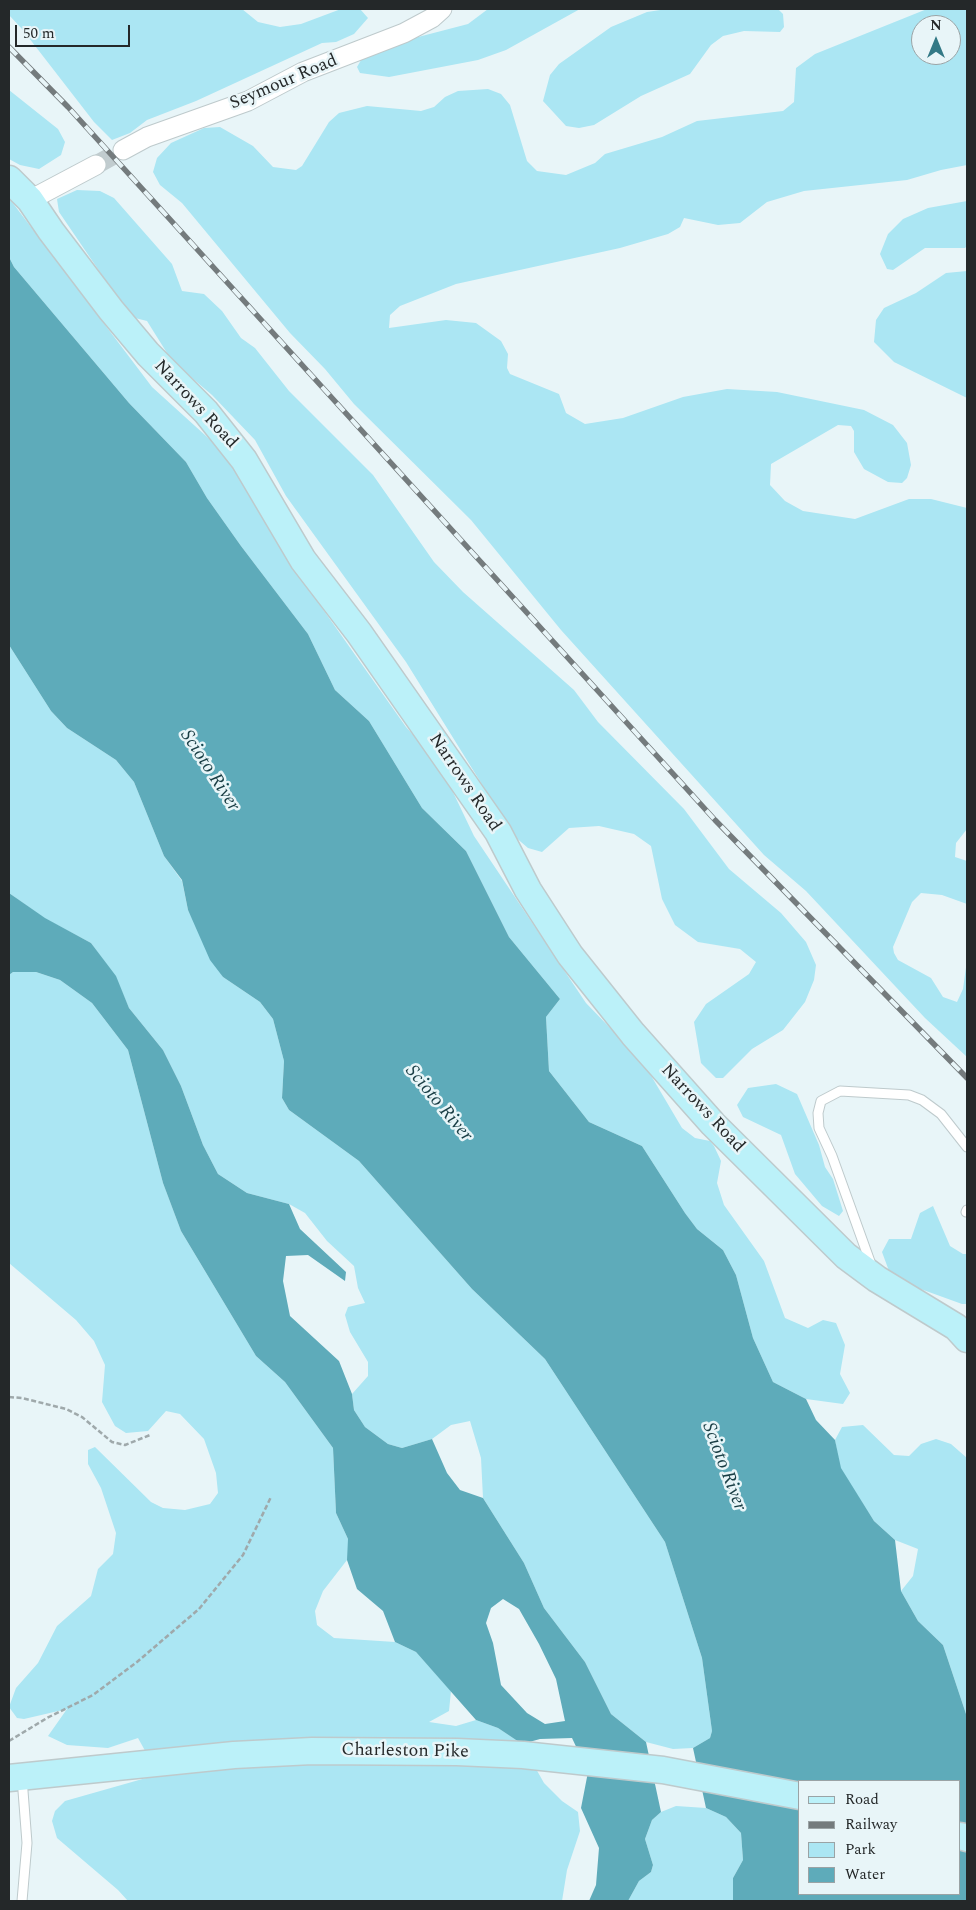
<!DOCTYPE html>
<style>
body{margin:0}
#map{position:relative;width:976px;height:1910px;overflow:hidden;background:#e8f5f8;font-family:Spectral,serif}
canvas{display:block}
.frame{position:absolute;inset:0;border:10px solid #242829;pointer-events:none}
.legend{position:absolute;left:798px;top:1780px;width:162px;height:115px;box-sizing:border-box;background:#e8f5f8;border:1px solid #9aa3a5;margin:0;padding:6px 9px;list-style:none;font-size:15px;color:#242829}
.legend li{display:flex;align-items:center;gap:10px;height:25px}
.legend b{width:25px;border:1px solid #9aa3a5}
.north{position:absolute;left:911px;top:15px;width:50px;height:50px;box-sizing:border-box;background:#e8f5f8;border:1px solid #9aa3a5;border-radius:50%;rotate:0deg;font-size:14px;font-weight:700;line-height:20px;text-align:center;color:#242829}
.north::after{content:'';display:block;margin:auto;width:18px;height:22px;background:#337986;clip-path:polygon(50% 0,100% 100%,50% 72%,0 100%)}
.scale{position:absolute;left:15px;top:25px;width:115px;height:22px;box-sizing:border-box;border:2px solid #242829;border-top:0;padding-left:6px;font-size:15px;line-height:18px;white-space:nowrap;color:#242829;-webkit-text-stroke:4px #e8f5f8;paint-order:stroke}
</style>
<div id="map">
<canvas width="976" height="1910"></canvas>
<div class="frame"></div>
<ul class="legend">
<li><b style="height:6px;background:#bbf1f9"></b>Road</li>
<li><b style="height:6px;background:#747b7d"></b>Railway</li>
<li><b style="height:14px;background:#abe6f3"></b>Park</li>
<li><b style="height:14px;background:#5eabba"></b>Water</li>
</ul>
<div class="north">N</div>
<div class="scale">50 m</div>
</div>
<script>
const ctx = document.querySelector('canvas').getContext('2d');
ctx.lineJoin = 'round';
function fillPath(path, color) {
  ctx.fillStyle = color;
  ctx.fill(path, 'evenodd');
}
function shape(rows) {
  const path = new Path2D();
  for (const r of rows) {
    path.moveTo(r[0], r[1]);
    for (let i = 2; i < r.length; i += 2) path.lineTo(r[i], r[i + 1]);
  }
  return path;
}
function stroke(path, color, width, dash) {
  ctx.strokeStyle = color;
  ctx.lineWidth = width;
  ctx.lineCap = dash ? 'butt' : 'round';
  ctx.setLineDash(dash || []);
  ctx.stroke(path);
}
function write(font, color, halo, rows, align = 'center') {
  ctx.font = font + ' Spectral,serif';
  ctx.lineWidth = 5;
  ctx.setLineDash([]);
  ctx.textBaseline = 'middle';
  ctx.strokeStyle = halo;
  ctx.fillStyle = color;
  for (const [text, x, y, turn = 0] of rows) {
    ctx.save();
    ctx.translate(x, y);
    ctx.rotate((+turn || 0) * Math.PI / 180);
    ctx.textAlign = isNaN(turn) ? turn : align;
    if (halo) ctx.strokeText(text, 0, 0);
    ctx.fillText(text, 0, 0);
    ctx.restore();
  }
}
fillPath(shape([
 [9,9,242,9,258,22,280,27,301,24,341,9,360,9,368,18,354,34,336,42,322,43,196,101,147,120,130,133,112,140,94,122,22,29,9,15],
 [488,9,580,9,506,50,478,60,389,77,360,73,357,67,364,55,399,42,468,24],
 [667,9,778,9,783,14,784,27,780,32,744,31,723,36,711,45,690,74,641,96,594,125,579,128,566,126,543,101,550,75,559,64,611,27,647,12],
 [927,9,967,9,967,165,941,170,907,180,804,191,767,202,740,223,718,225,684,218,680,227,668,234,620,248,456,284,400,306,390,315,389,328,446,320,476,323,501,341,508,354,507,368,510,374,559,394,566,413,585,424,623,418,683,397,727,389,777,392,864,410,893,425,907,443,911,465,907,478,902,483,888,482,864,469,854,452,854,431,851,426,838,425,771,464,770,485,785,501,803,511,855,519,909,499,931,499,967,508,967,829,956,843,955,857,967,861,967,904,942,895,921,893,912,902,893,947,894,953,898,960,931,978,943,997,957,1002,963,989,967,960,967,1057,925,1018,806,891,764,855,561,630,471,520,354,404,325,369,290,333,182,203,160,185,153,172,157,158,171,143,204,128,220,127,253,146,273,167,296,170,302,166,329,122,339,113,367,106,421,111,434,107,445,97,458,91,488,89,501,94,510,105,527,161,537,171,566,175,595,163,605,154,662,137,697,121,783,111,794,102,796,68,815,54],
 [921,25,951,25,951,55,921,55],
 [9,90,58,129,65,142,61,155,39,169,20,165,9,159],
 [77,190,100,191,114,198,172,264,182,291,204,294,222,311,241,338,255,348,289,391,373,475,434,562,463,592,574,690,598,722,684,809,729,869,781,913,806,942,816,965,814,980,805,1002,783,1030,752,1049,723,1078,716,1078,701,1063,694,1022,706,1004,749,974,756,962,740,949,698,942,675,925,662,899,651,846,634,834,599,826,569,828,542,852,528,848,514,836,406,662,286,496,255,440,212,395,172,361,147,321,135,318,121,303,59,212,57,199],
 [9,198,152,387,227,455,303,581,406,727,439,763,474,836,586,1003,643,1062,682,1128,695,1138,710,1141,714,1146,721,1161,717,1183,724,1205,764,1261,785,1318,808,1328,823,1320,836,1323,845,1345,840,1374,850,1393,843,1404,806,1399,773,1382,753,1338,736,1275,723,1250,697,1229,685,1213,642,1146,589,1122,549,1071,546,1017,560,999,509,937,466,851,422,808,369,721,335,690,308,634,241,546,207,498,186,462,129,403,14,267,9,257],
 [967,201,967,246,965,248,925,248,893,270,887,269,880,254,888,234,903,219,928,208],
 [967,271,967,398,894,362,874,342,876,320,884,308,916,293,946,273],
 [9,645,51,711,67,728,116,760,134,782,164,856,182,881,188,910,223,977,260,1002,273,1019,284,1061,282,1098,289,1110,359,1161,472,1289,545,1359,665,1542,702,1658,712,1731,710,1738,693,1748,673,1749,646,1742,611,1714,585,1662,544,1608,524,1563,483,1498,481,1458,470,1421,451,1425,432,1439,402,1448,388,1444,365,1427,354,1410,352,1394,368,1376,368,1362,350,1332,345,1315,348,1307,365,1303,358,1288,354,1266,327,1241,305,1213,289,1204,247,1193,218,1174,203,1145,181,1086,163,1050,129,1008,115,976,91,943,44,918,9,893],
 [13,972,36,972,60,980,92,1003,128,1050,163,1183,181,1231,256,1356,285,1382,333,1448,336,1513,348,1539,349,1553,347,1560,323,1591,315,1611,317,1625,334,1638,395,1642,416,1652,451,1691,449,1711,429,1722,456,1726,476,1720,498,1728,522,1744,544,1783,562,1801,578,1812,580,1831,567,1870,562,1901,128,1901,118,1890,57,1838,52,1821,55,1811,65,1801,146,1778,148,1756,138,1738,108,1748,67,1745,48,1736,67,1709,24,1719,17,1718,9,1707,16,1688,38,1663,57,1626,91,1596,98,1569,113,1554,116,1533,101,1488,88,1464,88,1450,95,1447,151,1502,163,1508,185,1510,210,1504,218,1493,216,1473,204,1439,180,1414,166,1411,148,1431,126,1433,115,1426,102,1402,105,1365,94,1341,76,1320,9,1263,9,975],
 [776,1084,797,1094,819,1145,825,1167,833,1179,843,1211,839,1216,822,1206,795,1174,781,1135,743,1117,737,1105,748,1088],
 [933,1206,950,1246,963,1254,967,1254,967,1304,962,1304,904,1283,889,1271,882,1252,889,1239,911,1239,920,1213],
 [863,1425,894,1455,909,1456,921,1444,936,1439,951,1444,967,1458,967,1717,943,1645,918,1621,901,1591,913,1576,918,1549,895,1540,874,1521,840,1468,835,1440,842,1427],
 [676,1806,706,1808,726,1817,741,1833,743,1860,733,1878,733,1901,628,1901,639,1881,651,1872,653,1865,645,1839,652,1820,661,1812]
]), '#abe6f3');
fillPath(shape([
 [9,257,14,267,129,403,186,462,207,498,241,546,308,634,335,690,369,721,422,808,466,851,509,937,560,999,546,1017,549,1071,589,1122,642,1146,685,1213,697,1229,723,1250,736,1275,753,1338,773,1382,806,1399,816,1420,835,1440,841,1468,874,1521,895,1540,901,1591,918,1621,943,1645,967,1717,967,1901,733,1901,733,1878,743,1860,741,1833,726,1817,706,1808,693,1748,710,1738,712,1731,702,1658,665,1542,545,1359,472,1289,359,1161,289,1110,282,1098,284,1061,273,1019,260,1002,223,977,210,960,188,910,182,880,164,856,134,782,116,760,67,728,51,711,9,645],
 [800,1781,960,1781,960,1894,800,1894],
 [9,893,45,918,91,943,116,976,129,1008,163,1050,181,1086,203,1145,218,1174,247,1193,289,1204,300,1229,346,1272,345,1281,308,1255,286,1256,283,1281,290,1316,339,1361,352,1394,354,1410,365,1427,388,1444,402,1448,432,1439,447,1473,460,1490,483,1498,524,1563,544,1608,585,1662,611,1714,646,1742,661,1812,652,1820,645,1839,653,1865,651,1872,639,1881,628,1901,589,1901,596,1885,599,1848,581,1808,588,1772,572,1738,540,1739,522,1744,498,1728,476,1720,416,1652,395,1642,383,1611,357,1589,347,1560,348,1539,336,1513,333,1448,285,1382,256,1356,181,1231,163,1183,128,1050,92,1003,60,980,36,972,13,972,9,975],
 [503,1599,519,1609,539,1644,556,1679,565,1721,545,1724,527,1713,501,1685,493,1643,486,1623,491,1608]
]), '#5eabba');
stroke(shape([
 [96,165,123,150]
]), '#c1cccf', 19, [19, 9]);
const lane = shape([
 [966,1212,967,1210],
 [872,1267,832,1156,819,1128,818,1113,821,1101,840,1091,909,1095,922,1100,941,1114,967,1147],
 [22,1778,27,1843,22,1901]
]);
const street = shape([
 [123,150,147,137,248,101,303,72,404,33,432,18,442,9],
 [30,200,96,165]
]);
const secondary = shape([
 [9,179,30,200,51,231,111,310,148,354,206,412,244,460,303,560,359,633,498,832,528,890,570,955,633,1034,713,1124,846,1256,877,1279,956,1327,967,1339],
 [9,1778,234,1755,312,1751,457,1752,523,1755,663,1770,800,1796],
 [960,1836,967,1838]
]);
stroke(lane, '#becacc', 11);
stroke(street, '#becacc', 21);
stroke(secondary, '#becacc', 29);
stroke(shape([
 [9,1397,22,1398,66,1409,82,1417,112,1442,125,1445,150,1435],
 [9,1741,47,1718,93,1695,137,1662,199,1609,243,1555,271,1497]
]), '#9fa9ab', 2.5, [5, 2.5]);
stroke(lane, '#fff', 9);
stroke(street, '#fff', 19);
stroke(secondary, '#bbf1f9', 26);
const rail = shape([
 [9,47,68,107,715,820,967,1078]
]);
stroke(rail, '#747b7d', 5.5);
stroke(rail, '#e8f5f8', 4, [11]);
write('18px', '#242829', '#e8f5f8', [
 ["Seymour Road",284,83,-23],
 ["Narrows Road",195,405,47],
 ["Narrows Road",464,783,56],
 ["Narrows Road",702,1109,47],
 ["Charleston Pike",405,1752,1]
]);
write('italic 19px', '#183d44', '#e8f5f8', [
 ["Scioto River",209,771,57],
 ["Scioto River",438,1104,50],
 ["Scioto River",723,1467,69]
]);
</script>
